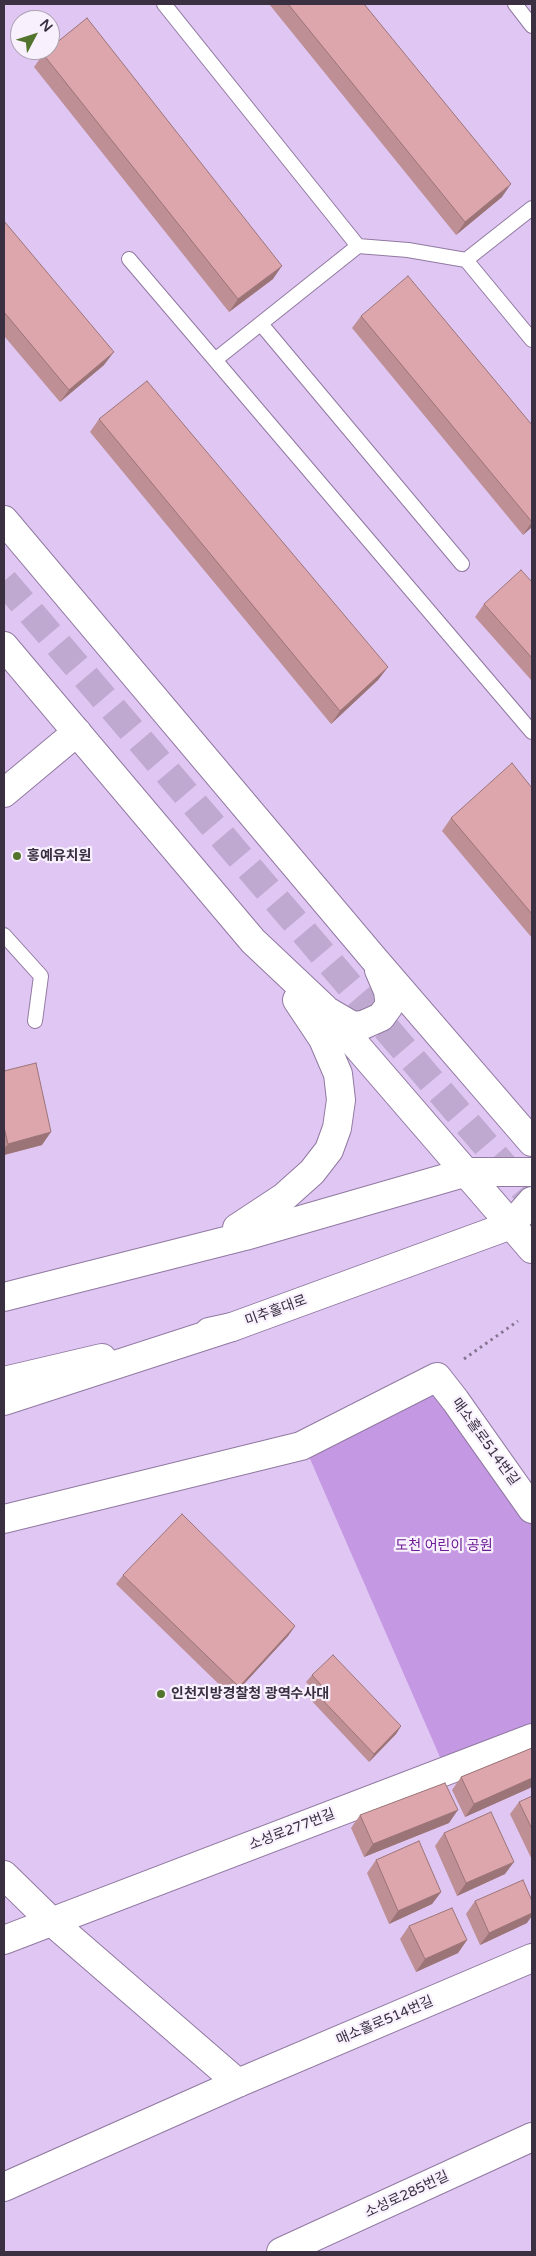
<!DOCTYPE html>
<meta charset="utf-8">
<style>
body{margin:0}
#map{position:relative;width:536px;height:2256px;overflow:hidden;background:#e0c7f3;font-family:"Varela Round",sans-serif}
canvas{display:block}
.frame{position:absolute;inset:0;border:5px solid #3a3042;pointer-events:none}
.north{position:absolute;left:10px;top:10px;width:50px;height:50px;box-sizing:border-box;background:#f8f0fd;border:1px solid #aca3b2;border-radius:50%;rotate:50deg;font-size:14px;font-weight:700;line-height:20px;text-align:center;color:#3a3042}
.north::after{content:'';display:block;margin:auto;width:18px;height:22px;background:#52742c;clip-path:polygon(50% 0,100% 100%,50% 72%,0 100%)}
</style>
<div id="map">
<canvas width="536" height="2256"></canvas>
<div class="frame"></div>
<div class="north">N</div>
</div>
<script>
const ctx = document.querySelector('canvas').getContext('2d');
ctx.lineJoin = 'round';
function fillPath(path, color) {
  ctx.fillStyle = color;
  ctx.fill(path, 'evenodd');
}
function shape(rows) {
  const path = new Path2D();
  for (const r of rows) {
    path.moveTo(r[0], r[1]);
    for (let i = 2; i < r.length; i += 2) path.lineTo(r[i], r[i + 1]);
  }
  return path;
}
function stroke(path, color, width, dash) {
  ctx.strokeStyle = color;
  ctx.lineWidth = width;
  ctx.lineCap = dash ? 'butt' : 'round';
  ctx.setLineDash(dash || []);
  ctx.stroke(path);
}
function write(font, color, halo, rows, align = 'center') {
  ctx.font = font + ' "Varela Round","Noto Sans KR",sans-serif';
  ctx.lineWidth = 4.5;
  ctx.setLineDash([]);
  ctx.textBaseline = 'middle';
  ctx.strokeStyle = halo;
  ctx.fillStyle = color;
  for (const [text, x, y, turn = 0] of rows) {
    ctx.save();
    ctx.translate(x, y);
    ctx.rotate((+turn || 0) * Math.PI / 180);
    ctx.textAlign = isNaN(turn) ? turn : align;
    if (halo) ctx.strokeText(text, 0, 0);
    ctx.fillText(text, 0, 0);
    ctx.restore();
  }
}
fillPath(shape([
 [435,1383,532,1518,532,1732,443,1764,307,1452]
]), '#c498e2');
stroke(shape([
 [4,581,532,1199]
]), '#bfa9d0', 28, [28, 14]);
const lane = shape([
 [164,4,358,246,408,250,466,260,532,340],
 [515,4,532,26],
 [129,259,532,732],
 [466,260,532,208],
 [261,324,462,564],
 [215,360,358,246],
 [4,935,41,976,35,1021]
]);
const street = shape([
 [4,793,77,732],
 [4,1519,301,1446,437,1377,455,1400,532,1509],
 [4,1875,52,1922,238,2083],
 [4,1940,532,1738],
 [4,2187,238,2083,532,1958],
 [281,2252,532,2137]
]);
const secondary = shape([
 [4,520,374,959,532,1142],
 [4,646,253,941,324,1008,532,1249],
 [329,1012,353,1026,363,1025,381,1017,389,1006,389,999,388,991,379,970],
 [237,1228,284,1197,312,1172,329,1150,337,1128,341,1100,338,1074,323,1039,297,1000],
 [4,1297,245,1236,467,1172,532,1172],
 [209,1332,232,1327,511,1225,532,1201],
 [4,1381,102,1358]
]);
const highway = shape([
 [4,1401,232,1327]
]);
stroke(lane, '#9179a1', 16);
stroke(street, '#9179a1', 30);
stroke(secondary, '#9179a1', 30);
stroke(highway, '#9179a1', 30);
stroke(shape([
 [464,1359,518,1321]
]), '#867593', 3, [2.5, 4]);
stroke(lane, '#fff', 14);
stroke(street, '#fff', 28);
stroke(secondary, '#fff', 28);
stroke(highway, '#fff', 28);
fillPath(shape([
 [269,4,364,4,502,197,456,235],
 [43,54,273,279,229,312,34,67],
 [4,221,104,365,60,402,4,336],
 [361,316,532,425,532,527,523,535,352,328],
 [99,419,388,667,378,680,331,724,90,432],
 [532,582,532,681,475,617,484,604],
 [532,788,532,938,442,831,451,818],
 [4,1071,42,1145,4,1155],
 [123,1575,295,1626,288,1636,232,1697,116,1584],
 [312,1675,401,1726,396,1734,369,1762,309,1698,314,1691,306,1682],
 [532,1748,532,1787,465,1817,452,1790,461,1777],
 [532,1796,532,1860,510,1814,519,1802],
 [360,1815,449,1823,364,1857,351,1828],
 [444,1833,505,1874,457,1896,435,1846],
 [376,1860,441,1892,432,1904,389,1924,367,1873],
 [475,1901,527,1923,480,1945,466,1914],
 [409,1926,467,1940,458,1953,416,1972,400,1939]
]), '#be8f94');
fillPath(shape([
 [511,184,502,197,456,235,465,222],
 [282,266,273,279,229,312,238,299],
 [114,352,104,365,60,402,69,390],
 [532,522,532,527,523,535],
 [388,667,378,680,331,724,340,711],
 [51,1132,42,1145,4,1155,4,1149,8,1144],
 [295,1626,288,1636,232,1697,239,1687],
 [401,1726,396,1734,369,1762,374,1754],
 [532,1778,532,1787,465,1817,474,1804],
 [458,1810,449,1823,364,1857,373,1844],
 [514,1862,505,1874,457,1896,466,1883],
 [441,1892,432,1904,389,1924,398,1911],
 [532,1913,532,1916,527,1923,480,1945,489,1933],
 [467,1940,458,1953,416,1972,425,1959]
]), '#9b7478');
const building = shape([
 [288,4,364,4,511,184,465,222,288,4],
 [87,18,282,266,238,299,43,54,48,50,50,50,50,48,87,18],
 [4,221,114,352,69,390,4,312,4,221],
 [408,276,532,425,532,522,361,316,408,276],
 [147,381,388,667,340,711,99,419,147,381],
 [521,570,532,582,532,658,484,604,521,570],
 [512,763,532,788,532,914,451,818,512,763],
 [36,1063,51,1132,8,1144,4,1127,4,1071,36,1063],
 [182,1514,295,1626,239,1687,123,1575,182,1514],
 [333,1655,401,1726,374,1754,314,1691,321,1685,312,1675,333,1655],
 [532,1748,532,1778,474,1804,461,1777,532,1748],
 [445,1783,458,1810,373,1844,360,1815,445,1783],
 [532,1796,532,1829,519,1802,532,1796],
 [491,1812,514,1862,466,1883,444,1833,491,1812],
 [419,1841,441,1892,398,1911,376,1860,419,1841],
 [523,1880,532,1901,532,1913,489,1933,475,1901,523,1880],
 [452,1908,467,1940,425,1959,409,1926,452,1908]
]);
fillPath(building, '#dda6ac');
stroke(building, '#9b7478', 1);
for (const [x, y, r, color] of [
 [17,856,5,"#52742c"],
 [161,1694,5,"#52742c"]
]) {
  const dot = new Path2D();
  dot.arc(x, y, r, 0, 2 * Math.PI);
  ctx.fillStyle = color;
  ctx.fill(dot);
  stroke(dot, '#f8f0fd', 2);
}
write('bold 14px', '#3a3042', '#f8f0fd', [
 ["홍예유치원",27,856],
 ["인천지방경찰청 광역수사대",171,1694]
], 'left');
write('14px', '#3a3042', '#f8f0fd', [
 ["미추홀대로",276,1311,-20],
 ["매소홀로514번길",485,1442,54],
 ["소성로277번길",292,1830,-21],
 ["매소홀로514번길",385,2021,-23],
 ["소성로285번길",407,2195,-25]
]);
write('14px', '#6c1c94', '#f8f0fd', [
 ["도천 어린이 공원",444,1546]
]);
</script>
